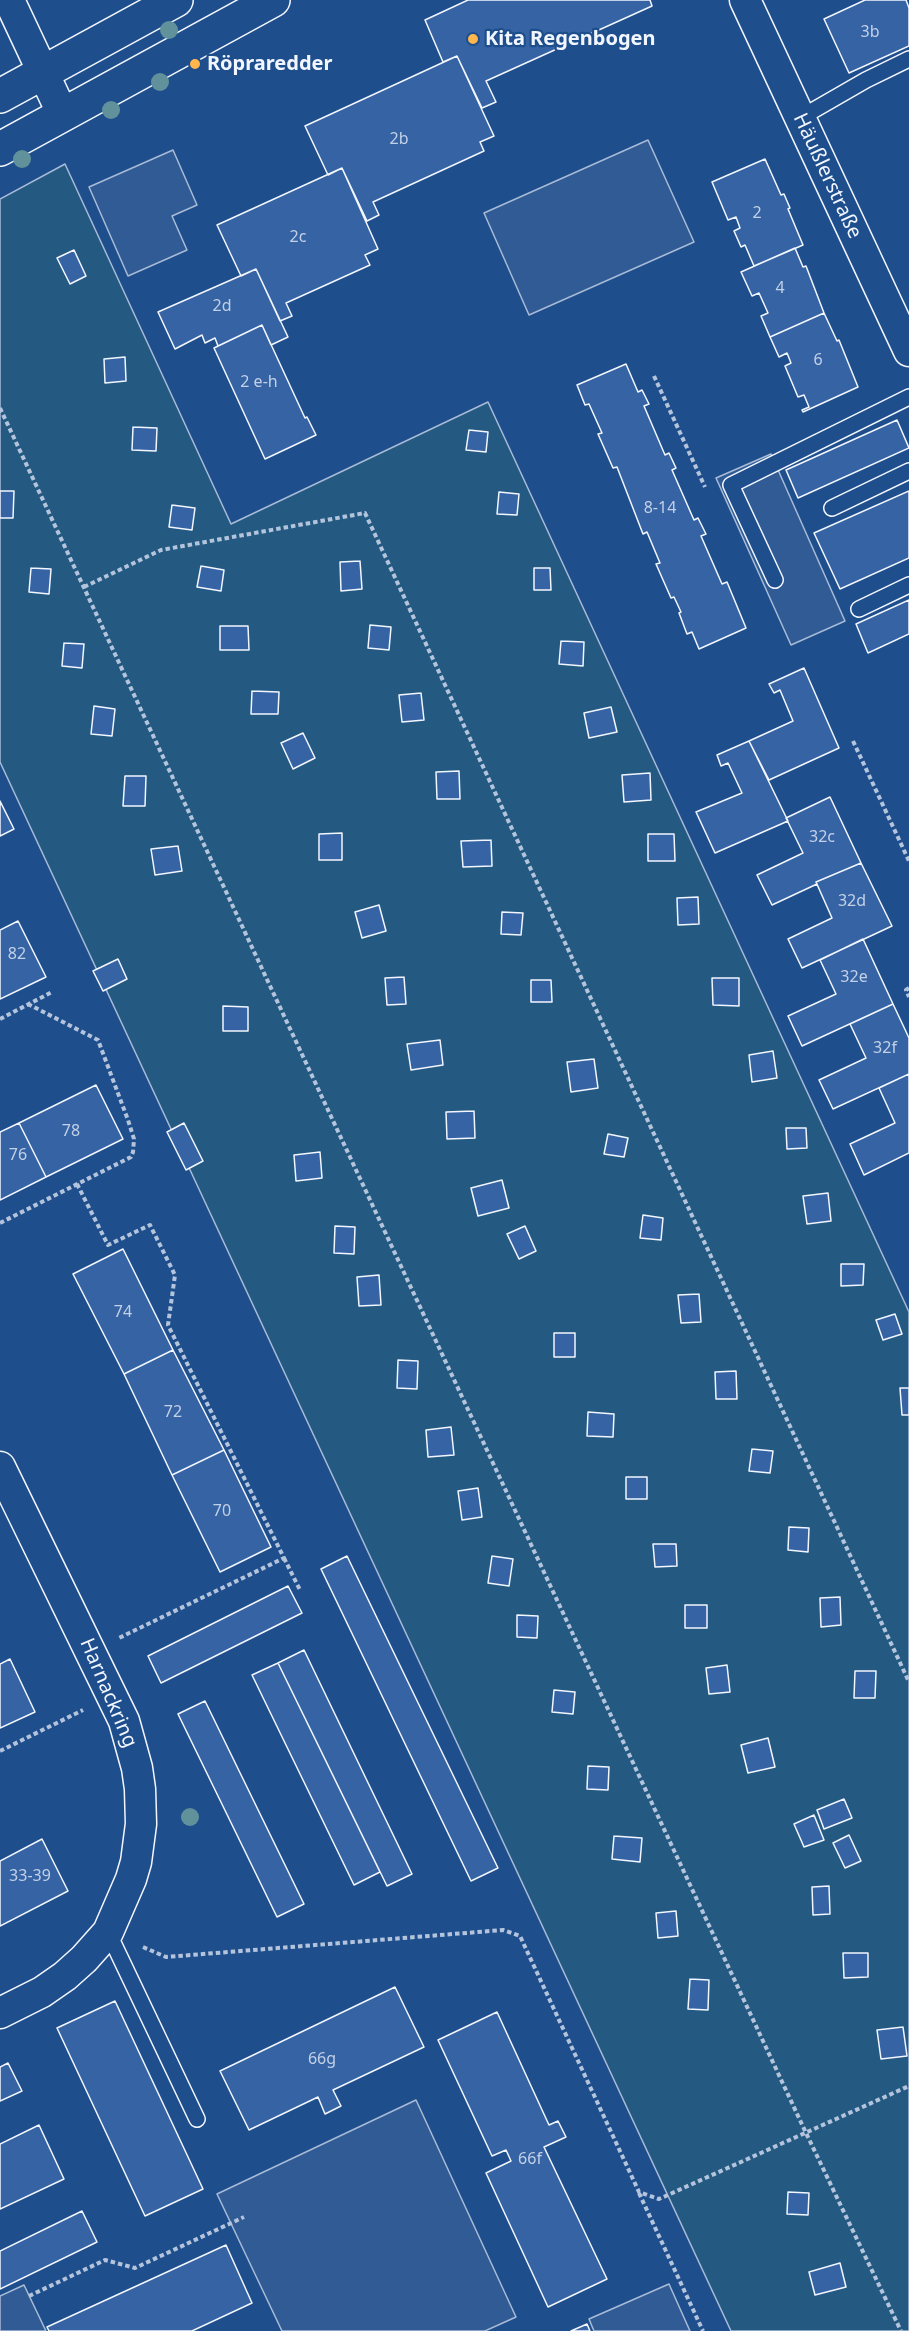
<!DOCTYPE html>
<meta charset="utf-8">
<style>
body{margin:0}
canvas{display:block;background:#1f4e8c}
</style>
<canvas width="909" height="2331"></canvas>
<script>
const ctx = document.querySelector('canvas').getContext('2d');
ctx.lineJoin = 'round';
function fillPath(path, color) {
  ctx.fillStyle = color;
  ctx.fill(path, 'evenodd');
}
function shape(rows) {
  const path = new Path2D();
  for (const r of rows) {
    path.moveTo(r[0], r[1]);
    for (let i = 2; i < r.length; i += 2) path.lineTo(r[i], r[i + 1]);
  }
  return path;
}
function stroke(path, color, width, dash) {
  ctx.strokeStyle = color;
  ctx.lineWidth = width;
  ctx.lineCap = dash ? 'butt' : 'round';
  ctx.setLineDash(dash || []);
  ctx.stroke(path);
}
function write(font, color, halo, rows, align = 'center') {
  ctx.font = font + ' "Noto Sans",sans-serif';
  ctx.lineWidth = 4.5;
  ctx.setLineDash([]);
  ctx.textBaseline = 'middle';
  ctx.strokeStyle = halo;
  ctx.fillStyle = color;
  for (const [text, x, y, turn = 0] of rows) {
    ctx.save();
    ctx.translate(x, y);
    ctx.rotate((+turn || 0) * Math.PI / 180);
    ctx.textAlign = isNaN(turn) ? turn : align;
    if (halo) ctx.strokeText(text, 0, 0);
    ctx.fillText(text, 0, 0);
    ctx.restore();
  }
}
const green = shape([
 [65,164,231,524,488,402,909,1312,909,2331,731,2331,0,762,0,199,65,164]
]);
fillPath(green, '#245a82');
stroke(green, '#a8bbd7', 1.5);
const parking = shape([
 [648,140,694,242,529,315,484,213,648,140],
 [173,150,197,205,172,216,187,250,128,276,89,187,173,150],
 [771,454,845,621,791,645,716,478,771,454],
 [416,2100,516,2317,485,2331,282,2331,217,2194,416,2100],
 [669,2284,690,2331,594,2331,589,2319,669,2284],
 [24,2285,46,2331,0,2331,0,2296,24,2285]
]);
fillPath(parking, '#305b95');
stroke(parking, '#a8bbd7', 1.5);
const building = shape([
 [468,0,650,0,652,6,486,81,496,102,482,108,457,56,443,62,425,20,468,0],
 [865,0,906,0,909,8,909,46,849,73,824,19,865,0],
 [457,56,494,136,480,142,484,151,373,202,379,215,367,221,342,168,328,175,305,126,457,56],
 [765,159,781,195,784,194,790,208,788,209,803,245,754,266,745,245,741,247,734,231,740,228,736,217,728,220,712,182,765,159],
 [342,168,378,249,365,255,370,265,286,303,292,316,280,321,256,269,241,276,217,225,342,168],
 [795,248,803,267,806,266,824,313,770,337,761,316,768,313,759,293,752,296,741,272,795,248],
 [74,250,86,276,70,284,57,258,74,250],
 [256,269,288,337,271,345,262,325,218,346,215,338,205,343,202,335,175,349,158,312,256,269],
 [824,313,837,341,839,340,858,387,803,412,802,410,809,407,804,395,798,397,785,366,791,363,787,353,779,357,770,337,824,313],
 [262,325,305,418,307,417,316,435,265,459,214,348,262,325],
 [125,357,126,381,105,383,104,359,125,357],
 [626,364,638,392,642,390,649,404,644,406,665,455,669,453,676,468,672,470,694,520,698,518,706,534,701,536,722,584,727,582,746,628,699,649,692,632,687,634,679,613,681,612,674,597,671,598,656,564,660,563,647,532,643,534,617,467,613,468,598,434,602,433,589,404,585,405,577,385,626,364],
 [897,420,909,448,798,498,786,470,897,420],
 [133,427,157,428,156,451,132,450,133,427],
 [469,430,488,432,486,452,466,450,469,430],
 [0,491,14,491,13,518,0,518,0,491],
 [909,491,909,558,840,589,814,533,909,491],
 [499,492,519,494,517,515,497,514,499,492],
 [172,505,195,508,192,530,169,527,172,505],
 [360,561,362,589,341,591,340,562,360,561],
 [201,566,224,570,221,591,197,587,201,566],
 [31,568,51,569,49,594,29,592,31,568],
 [534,568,550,568,551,590,534,590,534,568],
 [909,600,909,634,868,653,856,624,909,600],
 [370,625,391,627,389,650,368,648,370,625],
 [220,626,248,626,249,650,220,650,220,626],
 [561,641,584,642,583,666,559,664,561,641],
 [64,643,84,644,82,668,62,666,64,643],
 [804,668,839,748,769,780,749,741,793,721,780,690,774,693,769,684,804,668],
 [252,691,279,692,278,714,251,714,252,691],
 [421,693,424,720,402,722,399,695,421,693],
 [94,706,115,709,112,736,91,734,94,706],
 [611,707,617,732,589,738,584,713,611,707],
 [303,733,315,758,293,769,281,743,303,733],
 [749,741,788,821,715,853,696,812,742,793,728,763,721,766,717,755,749,741],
 [459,771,460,799,437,799,436,772,459,771],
 [650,773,651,800,624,802,622,775,650,773],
 [125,776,146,776,145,806,123,806,125,776],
 [830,797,861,863,816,882,817,884,772,905,757,875,803,853,786,818,830,797],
 [0,801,14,829,0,836,0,801],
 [342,833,342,860,319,860,319,834,342,833],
 [648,834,674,834,675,861,648,861,648,834],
 [491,840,492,866,463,867,461,841,491,840],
 [178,846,182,871,155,875,151,849,178,846],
 [861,863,892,926,802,968,788,939,832,918,816,882,861,863],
 [698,897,699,924,678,925,677,898,698,897],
 [379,905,386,931,362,938,355,912,379,905],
 [502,912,523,913,521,935,501,934,502,912],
 [18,921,46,977,0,999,0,930,18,921],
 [863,939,893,1004,802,1046,788,1016,836,994,820,960,863,939],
 [118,959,127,979,103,991,93,971,118,959],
 [404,977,406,1004,387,1005,385,978,404,977],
 [712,978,739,978,739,1006,713,1005,712,978],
 [531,980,551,980,552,1002,531,1002,531,980],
 [893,1004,909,1038,909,1074,833,1109,819,1080,866,1058,850,1024,893,1004],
 [223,1006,248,1007,248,1031,223,1031,223,1006],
 [440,1040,443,1065,411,1070,407,1044,440,1040],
 [773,1051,777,1078,752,1082,749,1055,773,1051],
 [594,1059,598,1088,571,1092,567,1062,594,1059],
 [909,1074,909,1153,864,1175,850,1144,895,1123,879,1088,909,1074],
 [96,1085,123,1139,46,1177,19,1123,96,1085],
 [474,1111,475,1138,447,1139,446,1112,474,1111],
 [19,1123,46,1177,0,1200,0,1132,19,1123],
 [184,1123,203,1161,186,1170,167,1132,184,1123],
 [786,1128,806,1128,807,1148,787,1149,786,1128],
 [608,1134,628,1138,624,1157,604,1154,608,1134],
 [320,1152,322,1178,296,1181,294,1155,320,1152],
 [502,1180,509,1208,478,1216,471,1188,502,1180],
 [828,1193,831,1221,807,1224,803,1196,828,1193],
 [643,1215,663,1218,661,1240,640,1238,643,1215],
 [335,1226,355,1227,354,1254,334,1253,335,1226],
 [525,1226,536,1251,519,1259,507,1234,525,1226],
 [123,1249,173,1350,124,1374,73,1274,123,1249],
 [841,1264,864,1264,863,1285,841,1286,841,1264],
 [379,1275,381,1305,359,1306,357,1277,379,1275],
 [699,1294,701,1322,681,1323,678,1295,699,1294],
 [895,1314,902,1334,883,1340,876,1320,895,1314],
 [554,1333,575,1333,575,1357,554,1357,554,1333],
 [173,1350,224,1450,172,1475,124,1374,173,1350],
 [398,1360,418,1361,417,1389,397,1388,398,1360],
 [736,1371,737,1399,716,1399,715,1372,736,1371],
 [900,1388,909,1388,909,1415,902,1415,900,1388],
 [588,1412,614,1414,613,1437,587,1436,588,1412],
 [451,1427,454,1455,428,1457,426,1430,451,1427],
 [752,1449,773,1451,770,1473,749,1471,752,1449],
 [224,1450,271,1547,220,1572,172,1475,224,1450],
 [626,1477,647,1477,647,1499,626,1499,626,1477],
 [478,1488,482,1517,462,1520,458,1491,478,1488],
 [789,1527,809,1528,808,1552,788,1550,789,1527],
 [653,1544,676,1544,677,1566,655,1567,653,1544],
 [347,1556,498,1868,471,1881,321,1569,347,1556],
 [492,1556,513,1559,509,1586,488,1583,492,1556],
 [288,1586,302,1613,161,1683,148,1656,288,1586],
 [840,1597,841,1625,821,1627,820,1598,840,1597],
 [685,1605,707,1605,707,1628,685,1628,685,1605],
 [517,1615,538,1616,537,1638,517,1637,517,1615],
 [304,1650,412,1874,387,1886,278,1663,304,1650],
 [10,1659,35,1712,0,1728,0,1664,10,1659],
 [278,1663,380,1872,354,1885,252,1675,278,1663],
 [727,1665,730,1692,709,1694,706,1668,727,1665],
 [855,1671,876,1671,875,1698,854,1698,855,1671],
 [554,1690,575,1692,573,1714,552,1712,554,1690],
 [205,1701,304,1904,277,1917,178,1714,205,1701],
 [768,1738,775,1767,748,1773,741,1745,768,1738],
 [588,1766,609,1767,608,1790,587,1789,588,1766],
 [844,1799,852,1818,824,1829,817,1810,844,1799],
 [814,1815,824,1840,804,1847,794,1824,814,1815],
 [849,1835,861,1861,845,1868,833,1843,849,1835],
 [614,1836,642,1838,640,1862,612,1859,614,1836],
 [42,1839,68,1891,0,1926,0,1861,42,1839],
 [829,1886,830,1914,813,1915,812,1887,829,1886],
 [676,1911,678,1936,658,1938,656,1913,676,1911],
 [843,1953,868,1953,868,1977,844,1978,843,1953],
 [690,1979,709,1980,708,2010,688,2009,690,1979],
 [395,1987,424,2047,333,2090,341,2106,325,2114,318,2097,249,2130,220,2071,395,1987],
 [115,2001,203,2189,145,2216,57,2028,115,2001],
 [497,2012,549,2125,558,2121,566,2137,544,2147,607,2279,548,2307,486,2173,511,2161,506,2150,492,2156,438,2040,497,2012],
 [903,2027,907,2056,881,2059,877,2030,903,2027],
 [8,2063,22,2091,0,2101,0,2067,8,2063],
 [39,2125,64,2179,0,2209,0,2144,39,2125],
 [788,2192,809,2193,808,2215,787,2214,788,2192],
 [82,2211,97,2242,0,2289,0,2251,82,2211],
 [226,2245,252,2303,192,2331,49,2331,47,2327,226,2245],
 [840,2263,846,2287,815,2295,809,2272,840,2263],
 [587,2324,590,2331,571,2331,587,2324]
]);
fillPath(building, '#3563a3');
stroke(building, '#f2f6ff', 1.5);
const service = shape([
 [800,118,866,80,909,59],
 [832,508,909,471],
 [775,580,731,485,909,397],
 [859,609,909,585],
 [108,1932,197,2119]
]);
const minor = shape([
 [9,0,63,115],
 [745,0,909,351],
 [0,1467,124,1721,137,1768,140,1789,141,1824,136,1862,131,1879,108,1932,84,1959,65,1976,42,1992,0,2013]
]);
const tertiary = shape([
 [0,96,176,0],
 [0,149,273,0]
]);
stroke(service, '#f2f6ff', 18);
stroke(minor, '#f2f6ff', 33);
stroke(tertiary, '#f2f6ff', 36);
stroke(shape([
 [654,376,705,487],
 [0,408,806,2133,901,2331],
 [84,587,161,550,365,513,909,1682],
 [853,741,909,861],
 [909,988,906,990,909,997],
 [0,1019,52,992],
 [77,1184,108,1245,150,1225,175,1275,168,1325,284,1558,119,1638],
 [0,1223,131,1157,133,1152,134,1139,128,1120,98,1040,28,1004],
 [284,1558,300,1590],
 [0,1751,83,1710],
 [143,1947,166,1957,503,1930,520,1936,639,2192,659,2199,909,2086],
 [639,2193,703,2331],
 [29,2296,105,2260,135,2268,244,2217]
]), '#b3c4dc', 4, [4.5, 3]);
stroke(service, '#1f4e8c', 15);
stroke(minor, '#1f4e8c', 30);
stroke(tertiary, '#1f4e8c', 33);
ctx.fillStyle = '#61919a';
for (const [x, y] of [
 [169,30],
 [160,82],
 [111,110],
 [22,159],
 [190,1817]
]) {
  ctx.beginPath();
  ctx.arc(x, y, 9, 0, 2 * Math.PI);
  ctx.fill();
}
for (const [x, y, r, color] of [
 [473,39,6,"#ffb74d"],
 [195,64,6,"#ffb74d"]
]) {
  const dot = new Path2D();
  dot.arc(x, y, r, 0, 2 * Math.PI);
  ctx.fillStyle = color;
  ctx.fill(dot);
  stroke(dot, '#1f4e8c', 2);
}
write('16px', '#c3d1e8', null, [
 ["3b",870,32],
 ["2b",399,139],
 ["2",757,213],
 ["2c",298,237],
 ["4",780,288],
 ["2d",222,306],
 ["6",818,360],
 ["2 e-h",259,382],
 ["8-14",660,508],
 ["32c",822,837],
 ["32d",852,901],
 ["82",17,954],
 ["32e",854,977],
 ["32f",885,1048],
 ["78",71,1131],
 ["76",18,1155],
 ["74",123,1312],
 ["72",173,1412],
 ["70",222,1511],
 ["33-39",30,1876],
 ["66g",322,2059],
 ["66f",530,2159]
]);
write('bold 20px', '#f2f6ff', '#1f4e8c', [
 ["Kita Regenbogen",485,39],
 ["Röpraredder",207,64]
], 'left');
write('20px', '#f2f6ff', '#1f4e8c', [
 ["Häußlerstraße",827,176,65],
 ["Harnackring",108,1693,67]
]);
</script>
